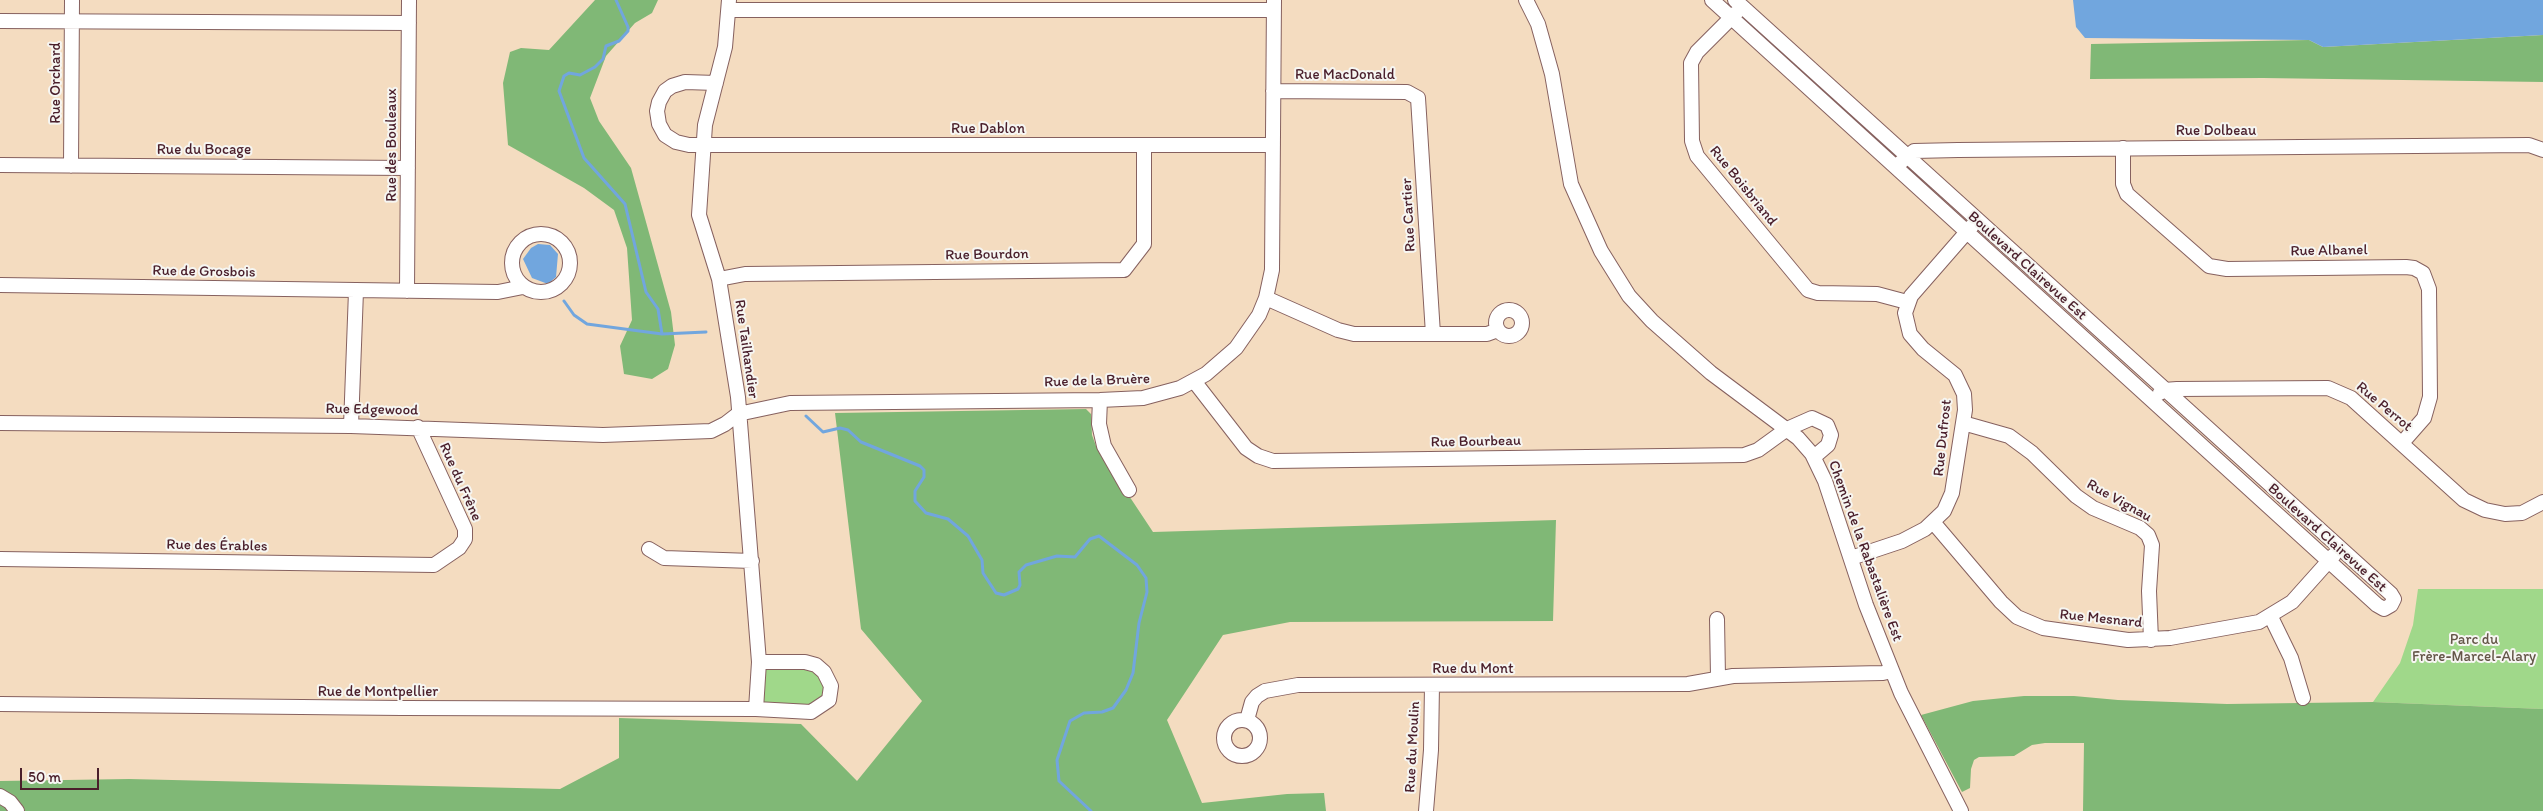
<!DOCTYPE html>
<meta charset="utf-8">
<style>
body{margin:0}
#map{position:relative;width:2543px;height:811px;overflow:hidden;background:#f4dcc0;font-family:Itim,sans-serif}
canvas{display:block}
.scale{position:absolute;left:20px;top:768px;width:79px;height:22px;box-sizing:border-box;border:2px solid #4a1f2b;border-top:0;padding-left:6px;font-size:15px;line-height:18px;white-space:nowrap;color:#4a1f2b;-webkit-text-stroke:4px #f6f6f2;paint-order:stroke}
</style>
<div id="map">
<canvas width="2543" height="811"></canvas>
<div class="scale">50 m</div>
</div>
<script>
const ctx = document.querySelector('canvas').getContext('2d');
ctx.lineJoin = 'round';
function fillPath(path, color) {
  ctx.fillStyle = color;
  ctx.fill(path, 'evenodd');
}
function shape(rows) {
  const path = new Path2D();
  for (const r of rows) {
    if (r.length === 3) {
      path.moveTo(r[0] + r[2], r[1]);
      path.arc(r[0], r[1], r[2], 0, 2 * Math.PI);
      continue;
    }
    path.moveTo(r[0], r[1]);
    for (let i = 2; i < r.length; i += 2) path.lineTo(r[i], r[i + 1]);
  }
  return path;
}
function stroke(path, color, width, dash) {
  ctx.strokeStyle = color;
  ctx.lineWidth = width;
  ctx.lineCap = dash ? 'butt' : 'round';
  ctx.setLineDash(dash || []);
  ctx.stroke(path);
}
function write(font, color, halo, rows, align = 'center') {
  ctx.font = font + ' Itim,sans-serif';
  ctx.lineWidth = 4;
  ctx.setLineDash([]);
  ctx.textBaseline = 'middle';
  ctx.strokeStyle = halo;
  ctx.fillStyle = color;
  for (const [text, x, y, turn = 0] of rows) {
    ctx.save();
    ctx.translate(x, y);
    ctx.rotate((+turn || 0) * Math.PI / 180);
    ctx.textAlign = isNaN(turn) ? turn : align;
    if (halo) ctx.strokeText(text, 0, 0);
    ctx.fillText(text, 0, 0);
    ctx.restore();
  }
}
fillPath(shape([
 [2418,589,2543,589,2543,709,2373,702,2400,663,2413,625],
 [759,662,805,662,831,686,823,706,756,709]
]), '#a0d88a');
fillPath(shape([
 [595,0,658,0,652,13,635,23,606,56,590,98,599,121,631,168,671,312,675,345,668,369,652,379,624,374,620,346,632,320,627,248,614,210,584,188,508,145,503,83,510,52,521,48,549,50],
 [2543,35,2543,82,2263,78,2090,79,2091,44,2309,40,2323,47],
 [1086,409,1091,414,1092,435,1096,446,1153,532,1556,520,1553,621,1290,622,1223,635,1167,720,1202,803,1287,794,1324,793,1326,811,0,811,0,781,129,779,560,789,619,758,619,718,801,724,857,781,922,701,861,629,835,413],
 [2024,696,2074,696,2118,700,2227,704,2373,702,2543,709,2543,811,2083,811,2084,743,2045,743,2032,745,2014,756,1979,757,1974,760,1971,769,1970,788,1962,792,1921,715,1973,701]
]), '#80b876');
fillPath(shape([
 [2073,0,2543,0,2543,35,2323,47,2309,40,2085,38,2076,27],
 [538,244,550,245,558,254,556,277,548,284,532,278,523,259,531,248]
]), '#71a6de');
stroke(shape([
 [616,0,628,27,628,31,619,41,606,46,603,59,595,67,580,75,569,73,564,76,559,91,584,158,625,204,646,292,658,309,662,334,706,332],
 [564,301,574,315,587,324,662,334],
 [806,416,823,432,840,428,848,430,861,442,920,466,924,470,924,477,915,491,915,501,926,513,948,519,968,536,982,560,983,573,996,593,1004,595,1018,589,1020,585,1019,572,1026,565,1057,556,1075,557,1090,539,1099,536,1137,565,1146,578,1147,592,1139,623,1133,673,1126,690,1113,708,1102,712,1084,713,1070,721,1057,760,1059,781,1091,811]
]), '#71a6de', 3);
const minor = shape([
 [729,0,725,47,705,125,699,215,719,279,738,397,759,662,756,709],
 [1526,0,1538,24,1552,74,1571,184,1601,251,1629,296,1652,321,1711,373,1798,438,1812,454,1825,481,1866,605,1901,693,1961,811],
 [1712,0,2377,605,2384,609,2391,605,2394,599,2391,594,1735,0],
 [729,10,1274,10],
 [1736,13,1697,52,1691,63,1692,141,1697,156,1808,290,1818,293,1877,294,1907,302],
 [0,21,409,23],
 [716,83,685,82,672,86,665,91,659,102,657,111,659,124,665,135,676,142,689,145,1273,145],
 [1273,91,1407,92,1418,98,1433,334],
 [2123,148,2123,184,2127,194,2209,266,2227,269,2406,267,2414,268,2423,273,2429,289,2430,397,2424,418,2402,443],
 [1900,163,1914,151,1958,150,2529,145,2543,150],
 [0,165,408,168],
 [71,166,72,0],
 [541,263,29],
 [719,279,745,274,1124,270,1144,244,1144,145],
 [0,285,498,292,523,287],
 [407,291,409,0],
 [1266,298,1338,330,1354,334,1487,334,1498,330],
 [1509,323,13],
 [1194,381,1246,448,1258,456,1273,461,1744,455,1758,450,1787,429,1812,418,1827,425,1831,435,1828,445,1814,457],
 [2160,393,2164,390,2177,389,2328,388,2351,398,2464,500,2485,510,2505,514,2522,513,2543,502],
 [1100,400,1099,424,1104,446,1129,490],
 [0,423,351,426,603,435,711,431,725,424,738,414,790,403,1100,400,1143,398,1180,388,1206,374,1236,348,1259,315,1266,298,1272,270,1274,0],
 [1963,423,2009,436,2032,453,2076,496,2093,508,2140,528,2148,535,2152,545,2149,591,2151,640],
 [351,426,356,291],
 [1933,522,2001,602,2017,617,2043,628,2128,640,2170,638,2259,622,2292,602,2334,555],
 [649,549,664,558,752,561],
 [1851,558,1902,541,1925,529,1944,511,1952,493,1965,410,1964,394,1955,375,1923,349,1910,334,1905,313,1911,296,1972,226],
 [0,559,434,565,459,548,465,539,465,529,418,427],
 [2271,617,2291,658,2303,698],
 [1717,619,1718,677],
 [0,704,402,708,756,709,811,712,829,700,831,686,824,672,816,665,805,662,759,662],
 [1242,738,18],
 [1247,720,1252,702,1257,696,1265,691,1298,685,1688,684,1733,676,1883,673,1892,671],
 [0,796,10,802,17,811],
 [1426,811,1431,750,1432,685]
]);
stroke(minor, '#86615f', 16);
stroke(minor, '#fff', 14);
write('15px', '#4a1f2b', '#f6f6f2', [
 ["Rue MacDonald",1345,75],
 ["Rue Orchard",56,83,-90],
 ["Rue Dablon",988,129],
 ["Rue Dolbeau",2216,131],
 ["Rue des Bouleaux",392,145,-90],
 ["Rue du Bocage",204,150],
 ["Rue Boisbriand",1743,186,51],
 ["Rue Cartier",1409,215,-93],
 ["Rue Albanel",2329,251,-1],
 ["Rue Bourdon",987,255,-1],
 ["Boulevard Clairevue Est",2027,266,42],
 ["Rue de Grosbois",204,272,1],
 ["Rue Tailhandier",746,349,82],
 ["Rue de la Bruère",1097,381,-2],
 ["Rue Perrot",2384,407,40],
 ["Rue Edgewood",372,410,1],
 ["Rue Dufrost",1943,438,-84],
 ["Rue Bourbeau",1476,442,-1],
 ["Rue du Frêne",460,482,66],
 ["Rue Vignau",2119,501,29],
 ["Boulevard Clairevue Est",2327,538,42],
 ["Rue des Érables",217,546,1],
 ["Chemin de la Rabastalière Est",1865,551,70],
 ["Rue Mesnard",2101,619,6],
 ["Rue du Mont",1473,669],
 ["Rue de Montpellier",378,692],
 ["Rue du Moulin",1413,747,-87]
]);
write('15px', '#645648', '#f6f6f2', [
 ["Parc du",2474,640],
 ["Frère-Marcel-Alary",2474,657]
]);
</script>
